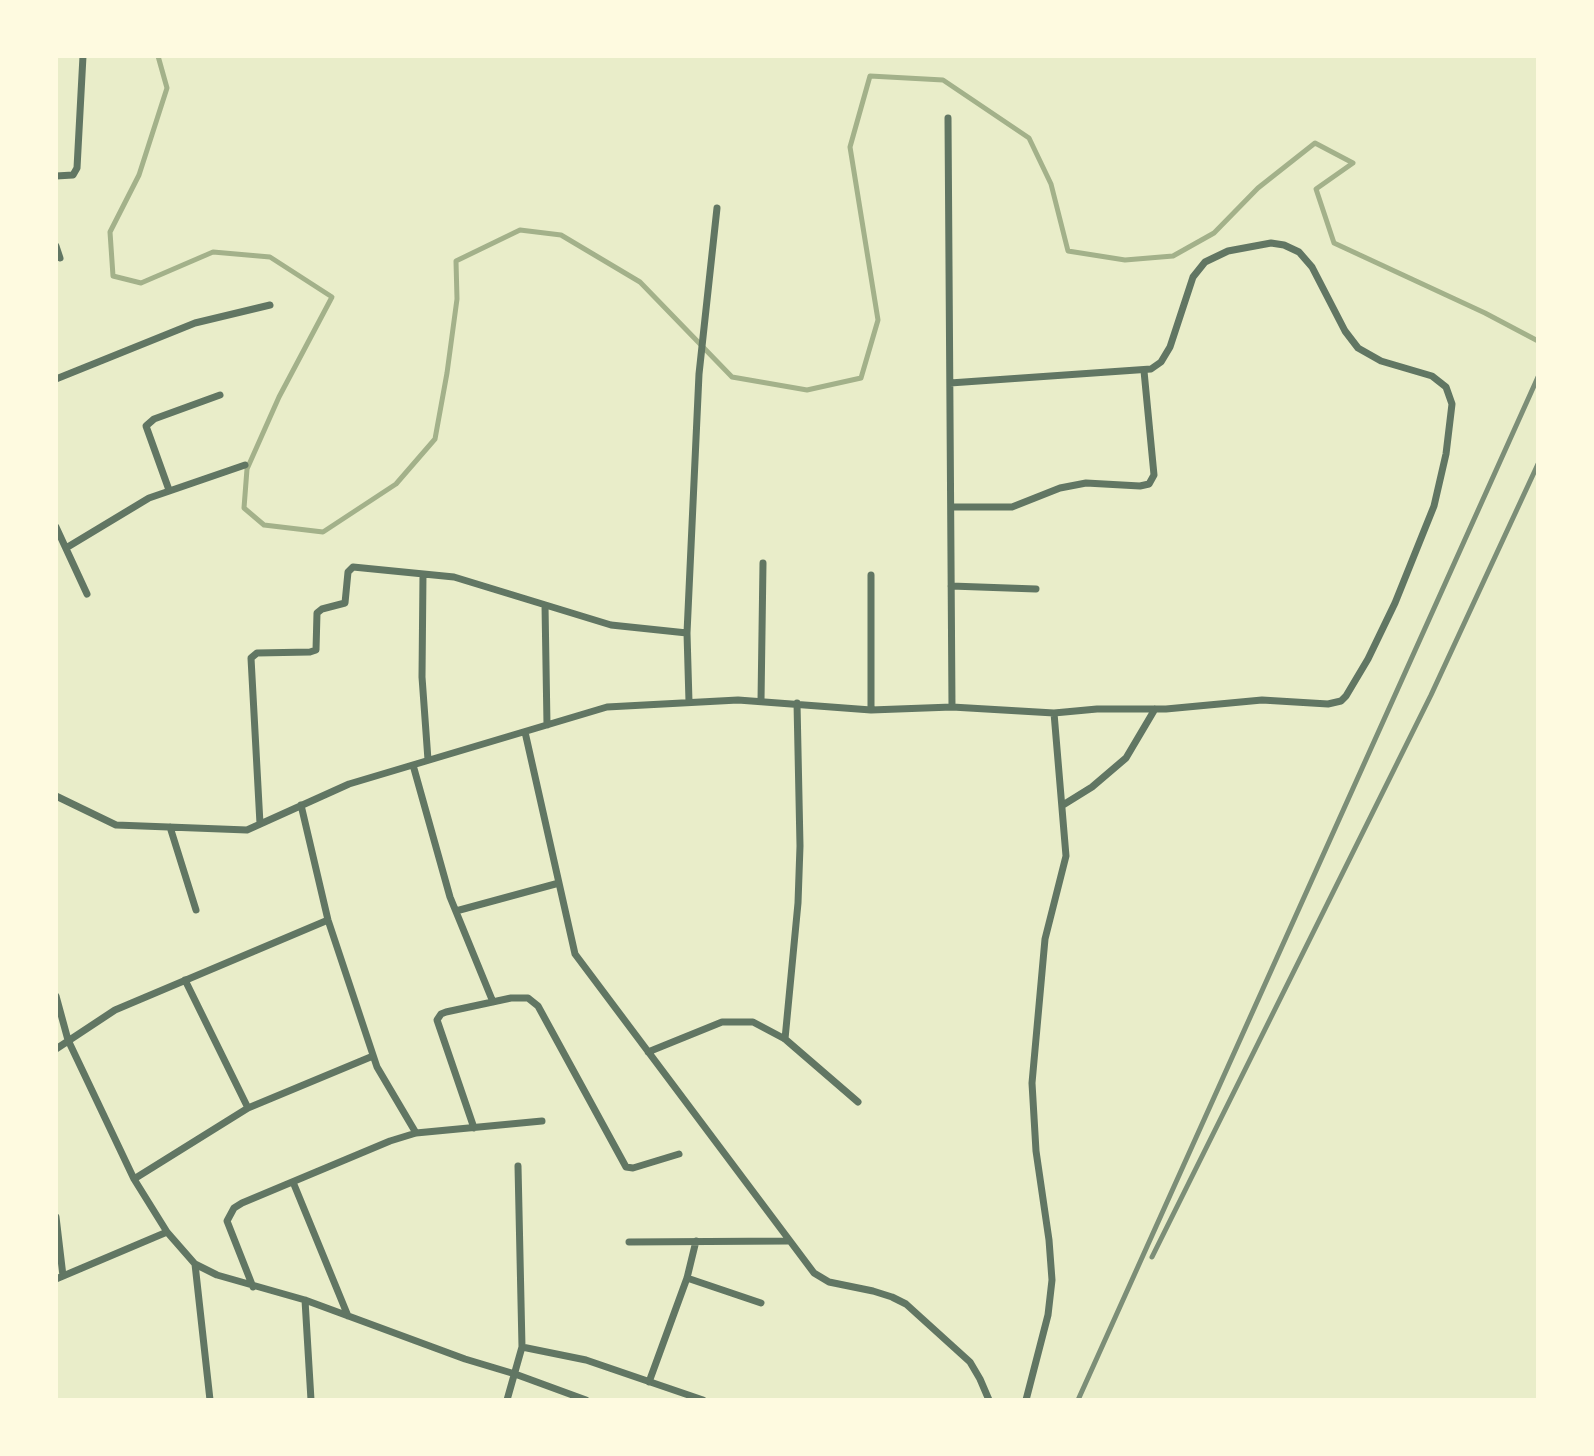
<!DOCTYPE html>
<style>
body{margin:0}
#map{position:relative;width:1594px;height:1456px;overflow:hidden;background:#e9edc9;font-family:"Nunito Sans",sans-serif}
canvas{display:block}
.frame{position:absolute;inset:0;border:58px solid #fefae0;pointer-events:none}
</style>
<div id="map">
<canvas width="1594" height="1456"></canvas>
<div class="frame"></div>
</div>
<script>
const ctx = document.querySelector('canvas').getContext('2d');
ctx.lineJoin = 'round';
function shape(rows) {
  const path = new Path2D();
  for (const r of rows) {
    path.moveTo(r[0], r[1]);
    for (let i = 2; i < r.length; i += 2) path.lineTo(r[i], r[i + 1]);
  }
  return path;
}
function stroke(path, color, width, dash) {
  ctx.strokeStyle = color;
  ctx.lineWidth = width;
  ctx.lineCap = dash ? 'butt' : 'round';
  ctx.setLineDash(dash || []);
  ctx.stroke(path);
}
stroke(shape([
 [158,56,167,88,139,175,110,232,113,276,141,283,213,252,270,257,332,297,279,397,247,469,244,508,264,525,323,532,396,484,435,439,447,373,457,299,456,261,520,230,561,235,640,282,732,377,807,390,861,378,878,320,850,147,870,76,943,80,1029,138,1051,184,1068,251,1125,260,1173,256,1214,233,1258,188,1315,143,1353,163,1316,189,1334,243,1485,313,1538,341]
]), '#a3b18a', 5);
stroke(shape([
 [948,118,952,707],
 [56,176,73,175,77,168,83,56],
 [56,246,60,258],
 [56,379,195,323,270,305],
 [169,490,146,426,154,419,220,395],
 [951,507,1012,507,1060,488,1086,483,1140,486,1149,484,1154,475,1144,371],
 [56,527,87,594],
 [66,548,149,498,245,465],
 [423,574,422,677,428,760],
 [871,575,871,710],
 [951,586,1036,589],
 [545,605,547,725],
 [761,701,763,563],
 [689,702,687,633,699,374,717,208],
 [525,732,575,954,814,1273,829,1282,873,1291,892,1297,906,1304,970,1362,980,1379,989,1400],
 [413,765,450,897,493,1002],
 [56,796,116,825,247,830,349,784,607,707,738,700,871,710,952,707,1054,713,1097,709,1166,709,1262,700,1328,704,1341,701,1346,696,1368,659,1395,603,1434,506,1446,454,1452,404,1446,387,1432,376,1381,361,1358,348,1345,331,1312,267,1299,252,1284,245,1271,243,1228,251,1205,262,1193,277,1170,347,1161,362,1151,369,950,383],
 [301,805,328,920,377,1067,416,1133],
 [1063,805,1092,787,1126,758,1155,709],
 [260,824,251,658,257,653,310,652,316,650,317,613,322,609,345,603,348,572,353,567,454,577,611,625,687,633],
 [170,827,196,910],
 [456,911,559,883],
 [185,980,248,1108],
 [56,996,68,1040,134,1179,167,1232,195,1264,217,1275,305,1300,465,1359,515,1374,586,1400],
 [785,1039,798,903,800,846,797,703],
 [56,1049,115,1010,328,920],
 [648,1052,722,1022,753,1022,785,1039,858,1102],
 [474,1128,437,1020,441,1014,446,1012,511,998,528,998,538,1006,626,1167,633,1168,679,1154],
 [134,1179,248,1108,373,1056],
 [293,1182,348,1316],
 [56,1217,63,1276],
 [629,1242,788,1241],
 [195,1264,210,1400],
 [687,1278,761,1303],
 [56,1279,167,1232],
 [253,1287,227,1221,234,1208,242,1203,390,1141,416,1133,542,1121],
 [305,1300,311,1400],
 [522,1347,586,1360,703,1400],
 [649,1382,687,1278,696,1241],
 [507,1400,522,1347,518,1166],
 [1026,1400,1048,1315,1052,1280,1049,1240,1036,1151,1032,1083,1045,939,1066,856,1054,713]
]), '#617663', 7);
stroke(shape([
 [1152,1257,1431,695,1538,464],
 [1078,1400,1538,377]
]), '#7c8e77', 5);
</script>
